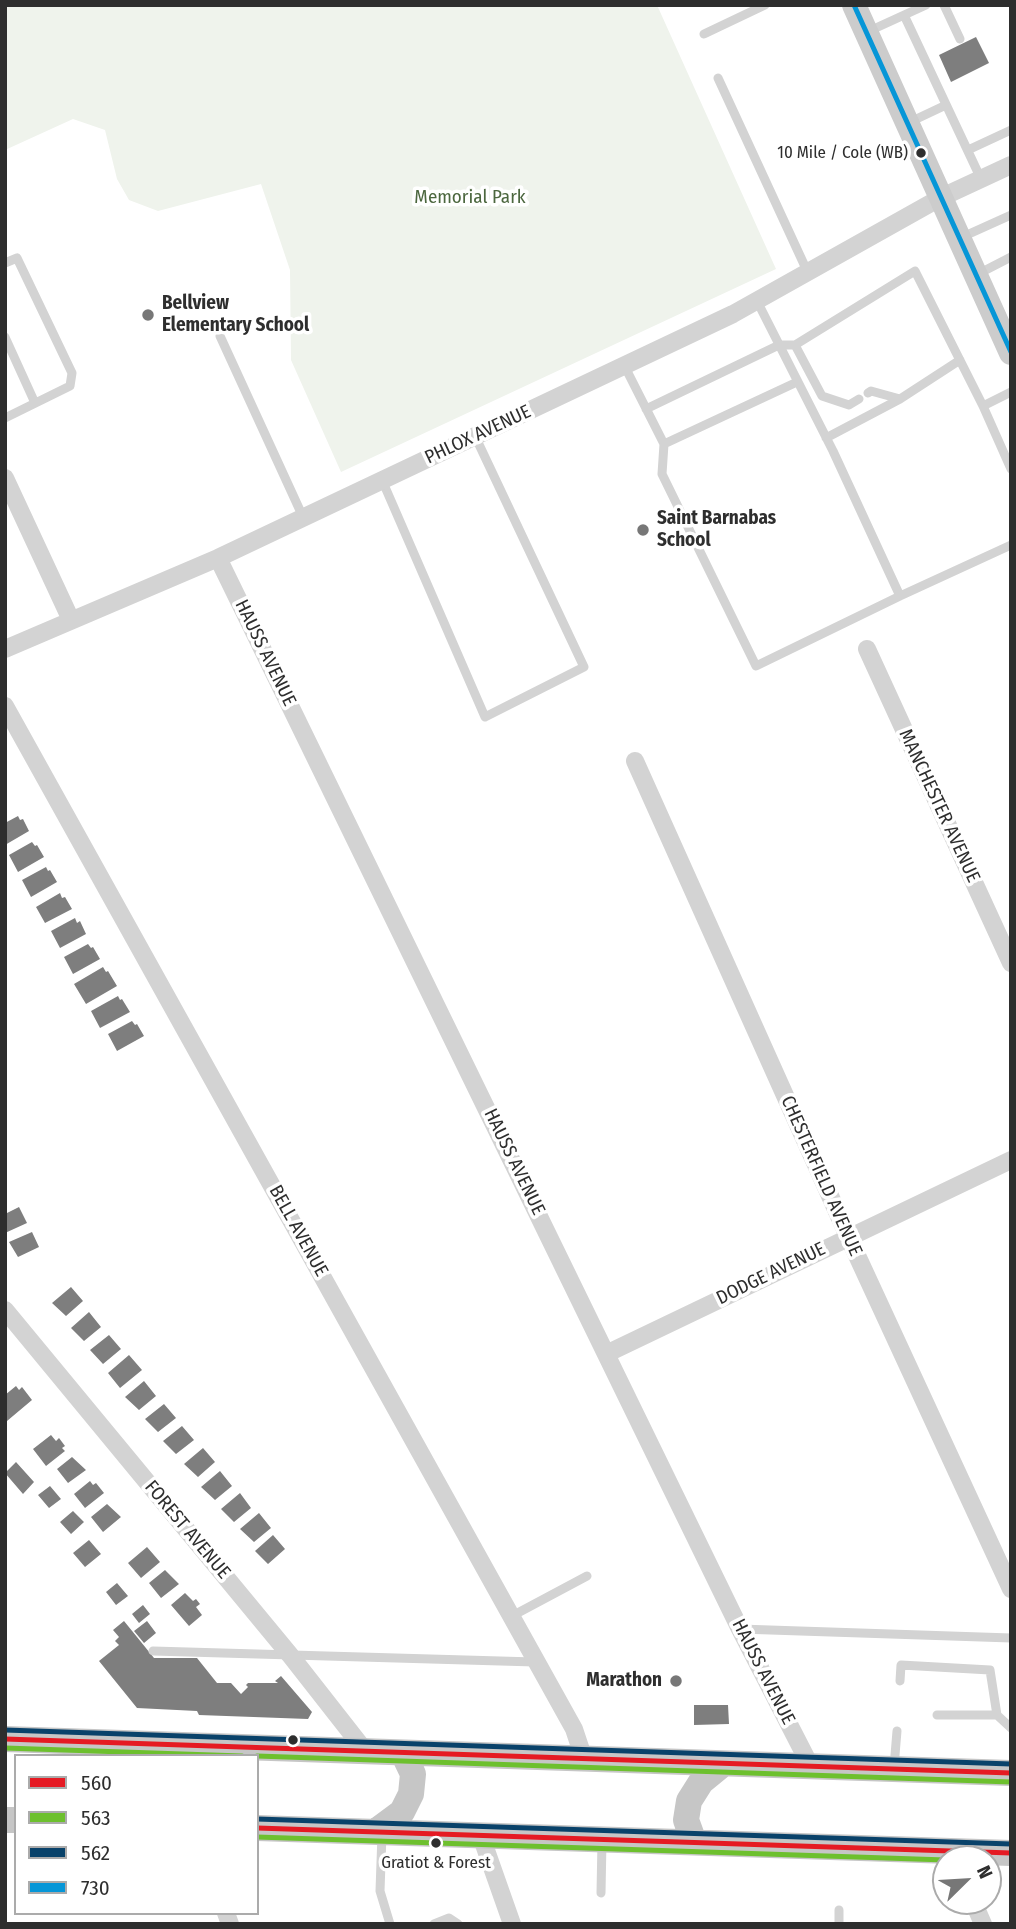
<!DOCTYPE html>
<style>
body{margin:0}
#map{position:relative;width:1016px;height:1929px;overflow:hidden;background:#fff;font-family:"Fira Sans Condensed",sans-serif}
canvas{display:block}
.frame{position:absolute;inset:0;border:7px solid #2e2e2e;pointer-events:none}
.legend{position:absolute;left:14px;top:1754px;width:245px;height:161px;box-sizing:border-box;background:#fff;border:2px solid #ababab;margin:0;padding:9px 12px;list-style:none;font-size:21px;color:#2e2e2e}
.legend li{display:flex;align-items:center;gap:14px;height:35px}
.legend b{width:35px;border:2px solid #ababab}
.north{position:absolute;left:932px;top:1845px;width:70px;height:70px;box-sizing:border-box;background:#fff;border:2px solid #ababab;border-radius:50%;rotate:66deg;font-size:19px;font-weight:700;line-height:28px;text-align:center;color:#2e2e2e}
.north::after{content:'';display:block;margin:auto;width:24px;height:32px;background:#777;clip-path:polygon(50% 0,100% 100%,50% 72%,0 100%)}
</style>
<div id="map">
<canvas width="1016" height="1929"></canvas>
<div class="frame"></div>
<ul class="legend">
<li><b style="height:9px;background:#e51a23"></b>560</li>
<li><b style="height:9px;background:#6dc02e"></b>563</li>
<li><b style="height:9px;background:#09426a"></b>562</li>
<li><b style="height:9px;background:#0696d7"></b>730</li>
</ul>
<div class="north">N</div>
</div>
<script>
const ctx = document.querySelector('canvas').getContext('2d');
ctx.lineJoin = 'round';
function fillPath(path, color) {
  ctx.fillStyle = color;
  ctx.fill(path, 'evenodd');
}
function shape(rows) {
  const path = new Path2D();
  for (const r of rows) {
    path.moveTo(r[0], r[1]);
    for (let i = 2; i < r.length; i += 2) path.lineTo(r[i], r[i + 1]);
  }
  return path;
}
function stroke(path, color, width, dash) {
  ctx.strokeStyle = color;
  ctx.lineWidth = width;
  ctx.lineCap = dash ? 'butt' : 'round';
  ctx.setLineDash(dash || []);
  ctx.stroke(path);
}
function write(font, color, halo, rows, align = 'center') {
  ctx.font = font + ' "Fira Sans Condensed",sans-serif';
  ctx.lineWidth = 7;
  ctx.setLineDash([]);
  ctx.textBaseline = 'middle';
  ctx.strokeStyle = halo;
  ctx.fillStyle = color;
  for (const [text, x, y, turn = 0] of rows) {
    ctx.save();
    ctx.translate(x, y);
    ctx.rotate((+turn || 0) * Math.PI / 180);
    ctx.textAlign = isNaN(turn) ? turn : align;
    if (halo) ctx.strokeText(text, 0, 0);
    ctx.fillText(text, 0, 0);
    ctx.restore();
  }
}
fillPath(shape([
 [5,5,657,5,776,269,341,472,291,360,290,270,261,184,158,211,129,200,117,179,105,130,73,119,5,150]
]), '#eff3ec');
fillPath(shape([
 [976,37,989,63,951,82,939,55],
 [18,816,20,820,23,819,29,831,5,845,5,823],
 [32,842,35,846,37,845,44,857,18,872,9,855],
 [46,867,48,871,50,870,57,882,31,897,22,880],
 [60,893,62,898,65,897,72,909,45,923,36,907],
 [75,918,77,923,80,921,86,934,60,948,51,931],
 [88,944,91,948,93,947,100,959,73,974,64,957],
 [103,967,106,972,108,971,117,986,86,1004,74,984],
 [118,996,120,1000,122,999,130,1012,100,1028,91,1011],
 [132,1021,135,1025,137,1024,144,1036,117,1051,108,1034],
 [19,1207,27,1223,5,1233,5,1214],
 [32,1232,39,1247,18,1257,9,1242],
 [71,1287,83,1301,66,1316,52,1303],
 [89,1312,101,1327,84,1341,71,1328],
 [109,1335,121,1349,103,1364,90,1350],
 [129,1355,142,1370,120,1388,108,1373],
 [144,1381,156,1396,139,1410,125,1397],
 [16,1386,19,1390,22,1387,32,1400,7,1421,5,1395],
 [164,1404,176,1418,158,1432,145,1419],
 [182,1426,194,1440,176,1454,163,1441],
 [51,1435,56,1441,59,1438,65,1446,62,1448,65,1451,46,1466,33,1449],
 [203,1448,215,1462,198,1477,184,1464],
 [72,1457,86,1470,68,1483,57,1469],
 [16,1462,34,1482,23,1494,5,1473],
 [220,1471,232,1486,215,1500,201,1487],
 [90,1481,93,1485,96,1483,104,1493,85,1508,74,1494],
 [50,1486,61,1499,49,1508,38,1495],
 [240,1493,251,1508,234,1522,221,1509],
 [107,1504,121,1517,103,1532,91,1517],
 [73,1511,84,1522,71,1534,60,1522],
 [259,1513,271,1528,254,1542,240,1529],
 [273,1535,285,1549,268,1564,255,1551],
 [89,1540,101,1554,85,1567,73,1553],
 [147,1547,160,1562,141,1578,128,1563],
 [165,1570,179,1584,161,1598,149,1583],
 [117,1583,128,1596,116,1605,106,1592],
 [185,1593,193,1601,196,1599,200,1604,196,1607,202,1615,189,1626,171,1605],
 [143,1605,150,1614,139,1623,132,1614],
 [124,1621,154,1658,197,1658,217,1683,231,1683,241,1694,248,1687,246,1685,248,1683,278,1683,275,1681,281,1676,312,1712,308,1719,199,1715,197,1711,137,1708,99,1661,119,1645,115,1641,119,1637,113,1630],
 [147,1621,156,1633,144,1643,134,1631],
 [694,1705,728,1705,729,1724,694,1725]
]), '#7e7e7e');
stroke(shape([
 [944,5,960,39],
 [904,15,981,179],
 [867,32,926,5],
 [704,34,765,5],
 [718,78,808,273],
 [910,122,946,105],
 [968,150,1011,130],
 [960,238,1011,215],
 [5,263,17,258,72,373,70,386,5,418],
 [978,274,1011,257],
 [757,301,833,451,900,596,1011,545],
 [220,336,303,517],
 [5,337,35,403],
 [795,345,822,396,849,405,859,399],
 [624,365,664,444,662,474,756,666,900,596],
 [868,393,871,391,900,399],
 [983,406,1011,392],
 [646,409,779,345,795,345,915,271,983,406,1011,469],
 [826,438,900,399,960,360],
 [664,444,797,382],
 [382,480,485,717,584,667,475,436],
 [512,1616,587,1576],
 [740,1629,1011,1638],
 [153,1651,535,1662],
 [900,1681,901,1665,990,1670,997,1715,937,1715],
 [997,1715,1011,1728],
 [894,1767,897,1731],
 [382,1834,380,1891,390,1924],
 [601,1893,602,1841],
 [839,1910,839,1924],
 [434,1924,449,1918,458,1924]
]), '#d3d3d3', 9);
stroke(shape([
 [5,478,71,620],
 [218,558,740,1629,811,1767],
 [5,649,218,558,733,314,940,198,1011,165],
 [867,649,1011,963],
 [5,706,574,1729,584,1759],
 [635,761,848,1236,1011,1589],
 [5,1310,290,1655,366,1752],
 [608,1353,1011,1160],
 [481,1836,512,1924],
 [973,1901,983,1924],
 [226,1913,230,1924]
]), '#d3d3d3', 18);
stroke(shape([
 [854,5,1011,353]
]), '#ccc', 24);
stroke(shape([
 [5,1739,1011,1773],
 [5,1820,16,1820],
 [257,1828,1011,1853],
 [375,1832,402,1812,411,1794,413,1774,403,1753],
 [694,1842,686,1820,689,1801,701,1782,723,1764]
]), '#c6c6c6', 26);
stroke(shape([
 [5,1739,1011,1773],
 [257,1828,1011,1853]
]), '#e51a23', 5);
stroke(shape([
 [5,1748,242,1756],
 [257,1756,1011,1782],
 [257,1837,946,1860]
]), '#6dc02e', 5);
stroke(shape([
 [5,1730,1011,1764],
 [257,1819,1011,1844]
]), '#09426a', 5);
stroke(shape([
 [854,5,1011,352]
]), '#0696d7', 5);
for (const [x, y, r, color] of [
 [921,153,6,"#2e2e2e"],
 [148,315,7,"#777"],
 [643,530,7,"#777"],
 [676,1681,7,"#777"],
 [293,1740,6,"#2e2e2e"],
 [436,1843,6,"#2e2e2e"]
]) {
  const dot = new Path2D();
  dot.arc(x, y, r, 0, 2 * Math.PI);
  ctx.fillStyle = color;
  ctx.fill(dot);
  stroke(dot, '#fff', 2.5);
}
write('17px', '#2e2e2e', '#fff', [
 ["10 Mile / Cole (WB)",908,153],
 ["Gratiot & Forest",436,1863,"center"]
], 'right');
write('19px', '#4c673f', '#fff', [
 ["Memorial Park",470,198]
]);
write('bold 19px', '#2e2e2e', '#fff', [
 ["Bellview",162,304],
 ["Elementary School",162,326],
 ["Saint Barnabas",657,519],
 ["School",657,541],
 ["Marathon",662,1681,"right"]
], 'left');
write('19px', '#2e2e2e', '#fff', [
 ["PHLOX AVENUE",478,435,-25],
 ["HAUSS AVENUE",265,653,64],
 ["MANCHESTER AVENUE",939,806,65],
 ["HAUSS AVENUE",514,1162,64],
 ["CHESTERFIELD AVENUE",821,1176,66],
 ["BELL AVENUE",298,1231,61],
 ["DODGE AVENUE",771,1274,-26],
 ["FOREST AVENUE",187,1530,50],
 ["HAUSS AVENUE",763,1672,63]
]);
</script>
